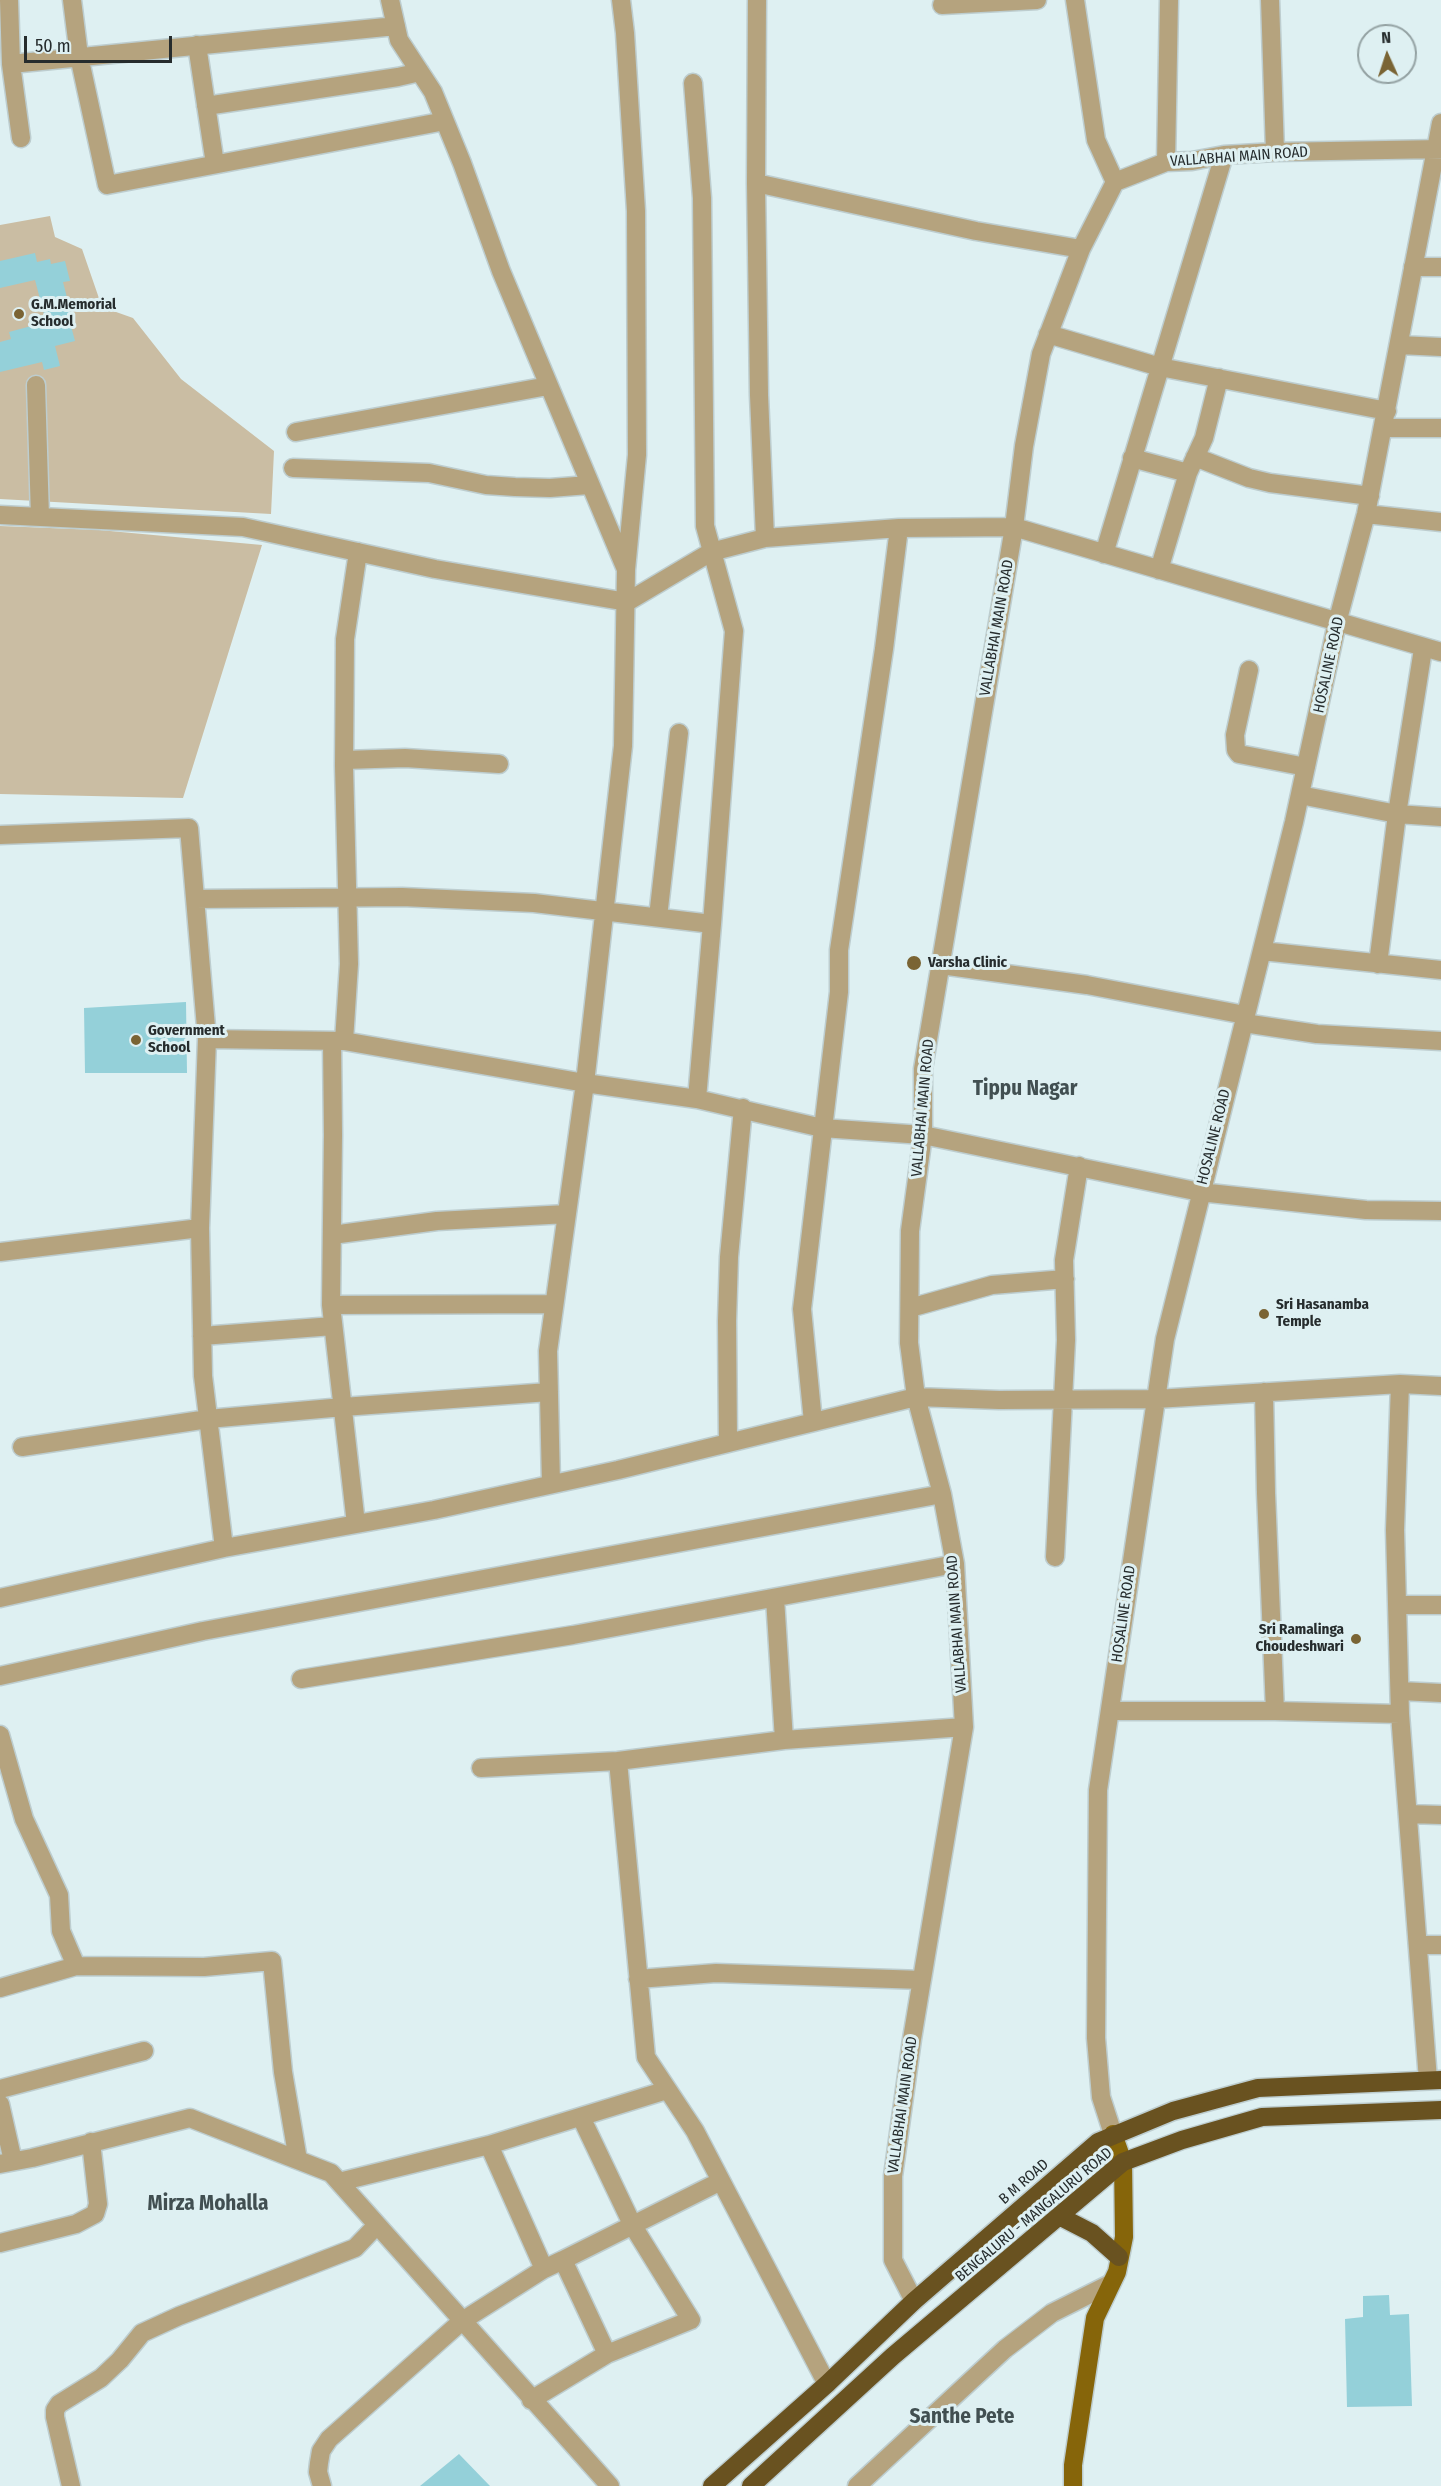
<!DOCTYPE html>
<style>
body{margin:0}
#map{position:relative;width:1441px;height:2486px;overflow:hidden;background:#def0f2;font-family:"Fira Sans Condensed",sans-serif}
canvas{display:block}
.north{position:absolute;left:1357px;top:24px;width:60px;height:60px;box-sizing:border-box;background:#def0f2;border:2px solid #94a2a3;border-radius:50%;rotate:357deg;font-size:16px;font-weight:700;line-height:24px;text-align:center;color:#262c2d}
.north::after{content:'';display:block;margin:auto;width:21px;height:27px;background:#7a6434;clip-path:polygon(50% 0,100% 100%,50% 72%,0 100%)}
.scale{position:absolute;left:24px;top:36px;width:148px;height:27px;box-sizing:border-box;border:3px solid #262c2d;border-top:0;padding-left:8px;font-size:18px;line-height:21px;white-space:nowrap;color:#262c2d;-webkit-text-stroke:4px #def0f2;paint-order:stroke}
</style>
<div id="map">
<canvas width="1441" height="2486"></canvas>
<div class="north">N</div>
<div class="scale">50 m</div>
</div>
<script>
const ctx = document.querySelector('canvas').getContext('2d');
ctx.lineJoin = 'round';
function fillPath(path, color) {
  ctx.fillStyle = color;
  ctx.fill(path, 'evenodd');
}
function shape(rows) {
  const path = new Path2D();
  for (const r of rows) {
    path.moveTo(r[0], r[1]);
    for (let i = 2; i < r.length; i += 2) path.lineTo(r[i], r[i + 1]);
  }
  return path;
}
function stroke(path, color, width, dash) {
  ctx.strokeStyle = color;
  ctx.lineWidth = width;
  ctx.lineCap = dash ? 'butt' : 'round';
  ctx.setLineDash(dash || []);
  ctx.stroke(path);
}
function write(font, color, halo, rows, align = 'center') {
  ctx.font = font + ' "Fira Sans Condensed",sans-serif';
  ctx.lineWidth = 6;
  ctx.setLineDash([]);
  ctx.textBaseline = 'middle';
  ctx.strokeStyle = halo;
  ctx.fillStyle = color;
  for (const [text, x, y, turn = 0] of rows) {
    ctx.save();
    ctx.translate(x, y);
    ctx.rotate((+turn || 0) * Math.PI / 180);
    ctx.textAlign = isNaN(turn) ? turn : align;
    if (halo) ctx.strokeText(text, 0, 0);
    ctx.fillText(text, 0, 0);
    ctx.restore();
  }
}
fillPath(shape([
 [50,216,55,237,82,249,102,307,133,318,181,379,274,451,271,514,0,499,0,225],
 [0,526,99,530,262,545,183,798,0,794]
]), '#cabda3');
fillPath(shape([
 [35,253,37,262,50,259,51,264,65,261,70,281,63,282,74,325,71,326,75,341,55,346,60,366,44,370,42,362,0,372,0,342,11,339,9,332,46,322,35,280,0,288,0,261],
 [186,1002,187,1073,85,1073,84,1008],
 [1389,2295,1390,2315,1409,2314,1412,2406,1347,2407,1345,2319,1363,2317,1363,2296],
 [459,2454,490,2486,420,2486]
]), '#94d0d9');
const minor = shape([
 [9,0,11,64,21,138],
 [72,0,79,56,107,185,445,121],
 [390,0,399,40,433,92,462,163,501,271,625,567],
 [757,0,756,183,759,395,765,538],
 [1075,0,1096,140,1115,182],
 [1270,0,1275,152],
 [942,5,1037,0],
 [197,45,215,164],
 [11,64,396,26],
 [206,106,398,77,420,72],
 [1166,162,1169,0],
 [756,183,976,231,1081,249],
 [1413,267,1441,267],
 [1048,334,1160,367,1387,411],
 [1399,345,1441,347],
 [36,385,40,517],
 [1384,428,1441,428],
 [296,432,548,386],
 [1195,457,1249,478,1270,483,1370,496],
 [1132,458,1188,473],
 [293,468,429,473,486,485,515,487,550,488,589,485],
 [1366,514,1441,522],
 [0,515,243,527,435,569,627,602,711,552,765,538,899,528,1014,527,1441,652],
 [1104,554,1224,155],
 [1159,570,1188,473,1204,438,1219,378],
 [1249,670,1235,735,1236,750,1239,754,1306,767],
 [345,760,405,758,499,764],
 [1300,795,1397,814,1441,817],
 [0,835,189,828,207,1039,344,1041,585,1083,697,1099,822,1128,923,1135,1200,1192,1366,1210,1441,1211],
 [195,899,402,897,534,903,712,924,734,631,705,526,702,198,693,83],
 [658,917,679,733],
 [1262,951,1441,970],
 [1378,964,1397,814,1423,649],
 [941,965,1087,985,1245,1015],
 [1244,1023,1317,1034,1441,1041],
 [332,1041,333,1135,331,1305,356,1524],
 [344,1041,349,964,344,766,345,639,358,552],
 [697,1099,712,924],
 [200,1228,203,1376,224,1548,434,1510,618,1470,916,1397,999,1400,1156,1399,1400,1384,1441,1386],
 [332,1235,437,1221,567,1214],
 [0,1252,200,1228,207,1039],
 [331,1305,554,1304],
 [910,1308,992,1285,1065,1279],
 [202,1336,333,1326],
 [1400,1384,1395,1530,1400,1714,1428,2080],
 [1264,1392,1266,1493,1275,1711],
 [813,1422,802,1309,839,992,839,950,884,649,899,528],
 [728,1443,727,1321,729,1257,743,1108],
 [22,1447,208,1419,343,1407,549,1392],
 [551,1484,548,1351,585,1083,623,746,626,570,637,455,636,211,625,33,621,0],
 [1055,1557,1066,1340,1064,1260,1079,1166],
 [0,1598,224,1548],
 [775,1598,784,1740,618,1761,646,2057,695,2131,827,2384],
 [1397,1605,1441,1605],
 [0,1676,203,1631,942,1494],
 [301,1679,573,1635,955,1564],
 [1400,1691,1441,1693],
 [1110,1711,1275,1711,1400,1714],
 [0,1735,24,1819,59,1895,61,1931,76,1966,204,1967,272,1961,283,2072,298,2160],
 [784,1740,964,1727],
 [481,1768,618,1761],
 [1408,1814,1441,1815],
 [1418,1945,1441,1945],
 [638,1979,716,1973,922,1980],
 [0,1988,76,1966],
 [0,2089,144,2051],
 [0,2104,13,2161],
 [581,2117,633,2226,691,2320,607,2354],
 [1113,2134,1101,2097,1096,2038,1098,1790,1165,1339,1294,822,1337,623,1366,514,1441,123],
 [0,2164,32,2158,190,2118,331,2173,610,2486],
 [339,2182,489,2145],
 [0,2243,76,2224,95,2214,98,2204,91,2142],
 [563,2260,544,2269,489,2145,667,2090],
 [914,2301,893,2260,893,2176,912,2039,964,1727,955,1564,942,1494,916,1397,909,1343,910,1231,923,1135,923,1069,1014,527,1024,446,1041,354,1081,249,1115,182,1166,162,1192,161,1224,155,1275,152,1441,149],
 [531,2400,607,2354,563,2260,721,2181],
 [71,2486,55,2417,55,2410,59,2404,101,2378,120,2360,142,2333,179,2316,355,2248,377,2225],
 [322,2486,318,2472,319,2463,321,2451,329,2439,462,2321,544,2269],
 [857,2486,1005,2349,1052,2313,1110,2284]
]);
const major = shape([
 [1073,2486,1073,2465,1095,2318,1117,2272,1124,2237,1123,2162,1113,2134]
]);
const highway = shape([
 [1059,2216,1092,2233,1119,2257],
 [712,2486,827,2384,914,2301,1098,2142,1173,2111,1258,2088,1441,2080],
 [751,2486,893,2356,1123,2162,1182,2140,1262,2117,1441,2110]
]);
stroke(minor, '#bdcdcf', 21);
stroke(major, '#bdcdcf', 21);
stroke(highway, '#bdcdcf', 21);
stroke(minor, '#b5a37e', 18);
stroke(major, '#86650a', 18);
stroke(highway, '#695220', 18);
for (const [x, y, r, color] of [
 [19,314,6,"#7a6434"],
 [914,963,8,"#7a6434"],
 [136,1040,6,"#7a6434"],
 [1264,1314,6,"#7a6434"],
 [1356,1639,6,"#7a6434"]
]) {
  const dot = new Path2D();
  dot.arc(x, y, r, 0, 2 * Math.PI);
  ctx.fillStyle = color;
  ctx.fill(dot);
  stroke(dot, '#def0f2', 2);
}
write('15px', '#262c2d', '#def0f2', [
 ["VALLABHAI MAIN ROAD",1239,157,-4],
 ["VALLABHAI MAIN ROAD",997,628,-80],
 ["HOSALINE ROAD",1329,665,-78],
 ["VALLABHAI MAIN ROAD",923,1108,-85],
 ["HOSALINE ROAD",1214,1137,-76],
 ["HOSALINE ROAD",1124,1614,-82],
 ["VALLABHAI MAIN ROAD",957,1624,-94],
 ["VALLABHAI MAIN ROAD",903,2105,-82],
 ["B M ROAD",1024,2182,-41],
 ["BENGALURU - MANGALURU ROAD",1034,2215,-40]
]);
write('bold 15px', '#262c2d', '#def0f2', [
 ["G.M.Memorial",31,305],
 ["School",31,322],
 ["Varsha Clinic",928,963],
 ["Government",148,1031],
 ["School",148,1048],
 ["Sri Hasanamba",1276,1305],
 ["Temple",1276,1322],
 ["Sri Ramalinga",1344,1630,"right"],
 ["Choudeshwari",1344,1647,"right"]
], 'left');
write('bold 21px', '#414f51', '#def0f2', [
 ["Tippu Nagar",1025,1089],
 ["Mirza Mohalla",208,2204],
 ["Santhe Pete",962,2417]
]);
</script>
